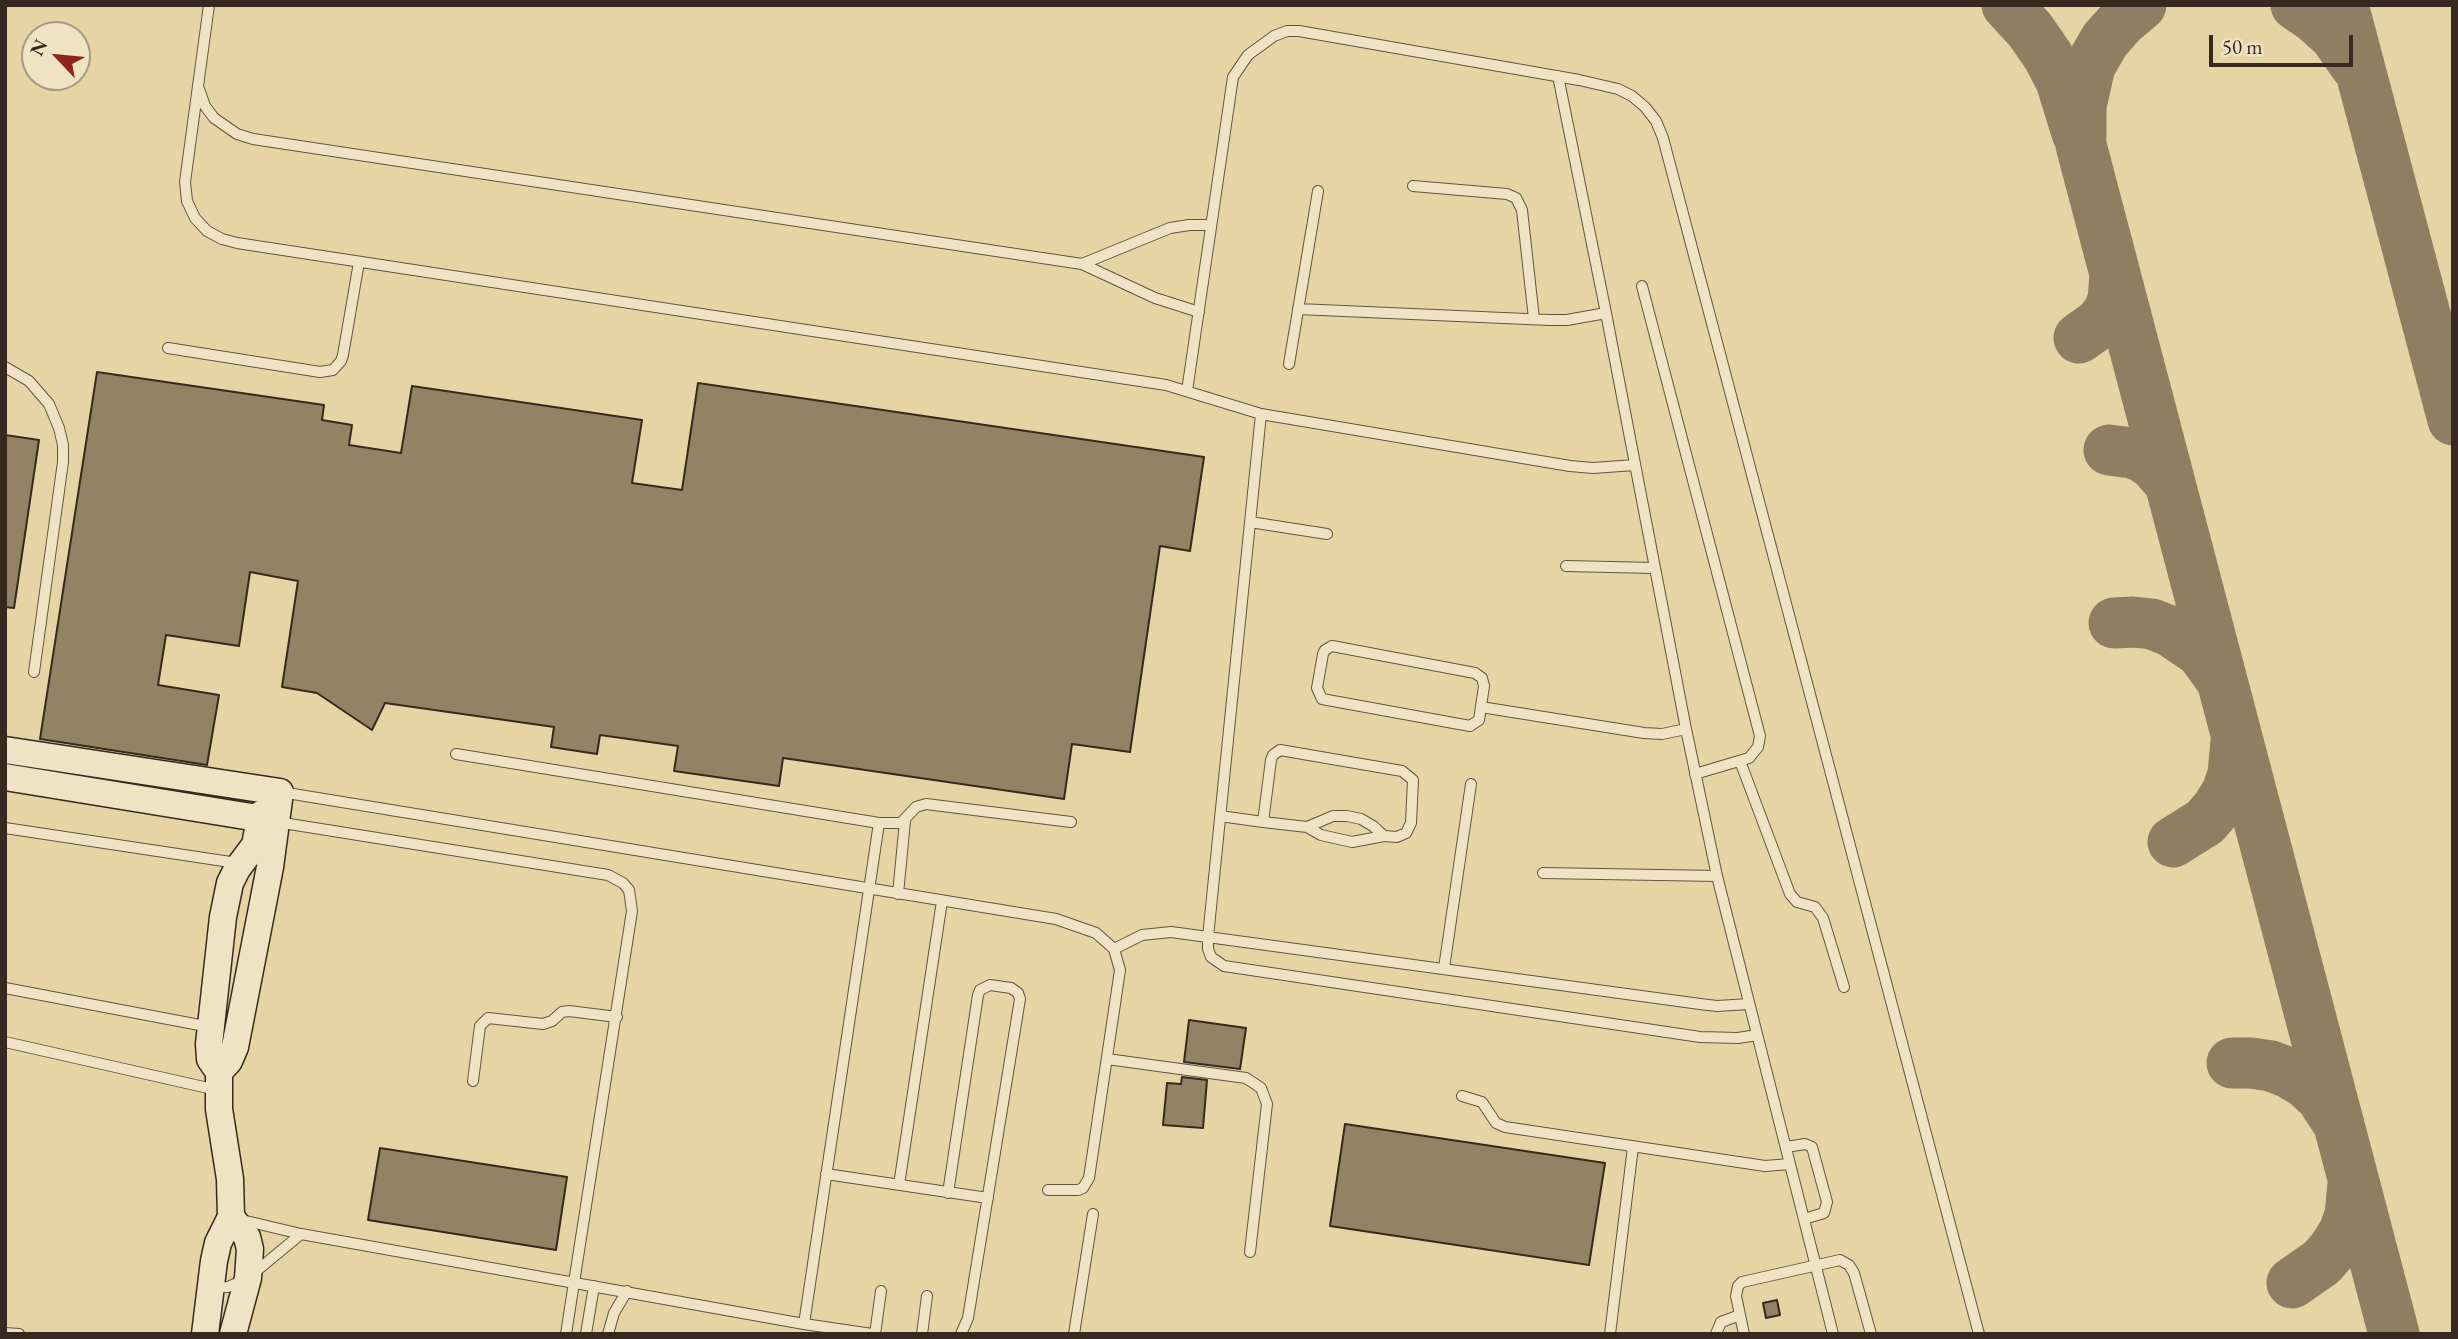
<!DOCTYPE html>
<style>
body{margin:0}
#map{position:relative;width:2458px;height:1339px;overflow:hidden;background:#e7d4a4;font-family:"EB Garamond",serif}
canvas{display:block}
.frame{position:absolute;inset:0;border:7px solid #37291f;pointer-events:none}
.north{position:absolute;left:21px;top:21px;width:70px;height:70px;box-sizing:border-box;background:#efe3c4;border:2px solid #a59982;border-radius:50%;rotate:296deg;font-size:19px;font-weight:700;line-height:28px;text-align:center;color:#37291f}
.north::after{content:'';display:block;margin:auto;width:24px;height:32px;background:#8f2418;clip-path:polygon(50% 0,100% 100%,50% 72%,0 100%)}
.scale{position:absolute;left:2209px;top:35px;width:144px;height:32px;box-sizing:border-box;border:4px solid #37291f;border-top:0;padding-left:9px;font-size:21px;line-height:24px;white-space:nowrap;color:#37291f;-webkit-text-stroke:5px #efe3c4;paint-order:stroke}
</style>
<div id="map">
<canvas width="2458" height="1339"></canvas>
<div class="frame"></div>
<div class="north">N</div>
<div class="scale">50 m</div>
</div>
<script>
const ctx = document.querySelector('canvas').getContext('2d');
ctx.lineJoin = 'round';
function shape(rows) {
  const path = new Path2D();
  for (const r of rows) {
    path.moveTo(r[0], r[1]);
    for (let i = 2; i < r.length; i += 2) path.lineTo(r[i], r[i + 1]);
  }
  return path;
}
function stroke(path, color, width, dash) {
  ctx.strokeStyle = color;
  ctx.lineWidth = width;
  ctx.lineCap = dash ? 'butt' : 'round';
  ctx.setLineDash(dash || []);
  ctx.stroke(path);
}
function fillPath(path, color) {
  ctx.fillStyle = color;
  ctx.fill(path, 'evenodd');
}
stroke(shape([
 [2007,5,2030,30,2048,56,2061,81,2077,133],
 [2141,5,2122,21,2105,40,2090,66,2081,106,2081,145,2394,1334],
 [2296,5,2315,18,2335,36,2355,65],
 [2343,5,2453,420],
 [2079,338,2100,323,2108,312,2113,300,2115,274],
 [2109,450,2132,453,2143,457,2153,464,2168,481],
 [2114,623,2133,622,2152,624,2170,631,2201,652,2220,678],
 [2173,842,2205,822,2217,808,2227,792,2233,774,2236,741],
 [2232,1063,2251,1063,2271,1066,2289,1073,2306,1083,2321,1097,2336,1120],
 [2292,1283,2322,1262,2334,1248,2344,1232,2350,1215,2353,1184]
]), '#8f7e62', 51);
const building = shape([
 [97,372,324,405,322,420,352,425,349,445,401,453,412,386,642,420,632,483,682,490,698,383,1204,457,1190,551,1160,546,1130,752,1072,744,1064,799,783,758,779,786,674,771,678,746,600,735,597,754,551,747,554,727,385,703,372,730,317,693,282,687,298,581,250,572,239,646,166,635,158,685,219,695,207,765,40,739,97,372],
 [5,435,39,440,14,608,5,607,5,435],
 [1189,1020,1246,1028,1240,1069,1184,1062,1189,1020],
 [1182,1077,1207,1080,1203,1128,1163,1125,1167,1083,1181,1084,1182,1077],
 [1345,1124,1605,1163,1589,1265,1330,1226,1345,1124],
 [380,1148,567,1177,556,1250,368,1220,380,1148],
 [1777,1300,1780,1315,1766,1318,1763,1303,1777,1300]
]);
fillPath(building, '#938264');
stroke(building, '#37291f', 2);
const lane = shape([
 [209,5,185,182,187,201,195,218,207,231,222,239,237,243,1166,385,1261,414,1570,466,1593,468,1635,465],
 [1558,76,1606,313,1686,729,1717,876,1833,1334],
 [199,89,205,106,214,118,237,134,253,139,1082,264,1155,298,1199,312],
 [1413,186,1507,194,1516,198,1522,210,1534,319],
 [1082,264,1170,228,1189,225,1211,225],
 [1642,286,1760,736,1758,747,1749,758,1695,774],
 [1298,309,1549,320,1567,320,1606,313],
 [168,348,320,372,333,370,341,361,343,355,359,262],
 [1289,364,1318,191],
 [5,367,29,381,49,404,59,428,63,445,63,462,34,672],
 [1187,391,1233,77,1248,55,1274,36,1287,31,1299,31,1579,80,1618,89,1632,96,1645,107,1656,121,1663,138,1979,1334],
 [1261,414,1208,937,1208,949,1211,957,1224,966,1700,1037,1738,1038,1757,1035],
 [1250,522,1327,534],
 [1566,566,1655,568],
 [1332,646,1475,673,1482,678,1484,686,1479,720,1470,726,1322,699,1317,688,1323,654,1325,650,1332,646],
 [1481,707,1644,733,1662,734,1686,729],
 [456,754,879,823,901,823,916,807,926,804,1071,822],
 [1740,761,1790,894,1797,902,1815,907,1823,918,1844,987],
 [281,792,1056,919,1096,933,1114,949,1120,970,1089,1178,1083,1188,1078,1190,1048,1190],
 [1220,816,1263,822,1307,827,1321,835,1352,842,1384,836,1397,837,1406,833,1411,823,1413,780,1402,771,1280,750,1273,755,1271,760,1263,822],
 [277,822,608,875,623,883,629,890,632,911,566,1334],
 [1307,827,1333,816,1347,816,1361,819,1373,826,1384,836],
 [5,828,237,863],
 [1543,873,1717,876],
 [898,894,905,821],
 [1114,949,1142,935,1171,932,1700,1004,1717,1006,1749,1004],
 [1444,968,1471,784],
 [5,988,210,1027],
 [5,1042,217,1090],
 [1107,1059,1246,1078,1261,1088,1267,1104,1250,1252],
 [473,1081,480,1026,488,1018,543,1024,552,1021,562,1012,569,1011,617,1017],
 [1462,1096,1482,1102,1496,1123,1505,1127,1765,1166,1790,1164],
 [1786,1147,1805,1144,1812,1147,1827,1202,1824,1213,1804,1219],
 [826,1174,988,1198],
 [899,1185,942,901],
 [948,1193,978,995,980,990,990,985,1011,988,1018,993,1020,999,968,1318,961,1334],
 [242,1220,301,1234,804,1324,872,1334],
 [211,1288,228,1287,248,1278,301,1234],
 [804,1324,879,823],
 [5,1333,19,1334],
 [586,1334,594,1286],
 [608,1334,614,1313,627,1291],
 [875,1334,881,1291],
 [922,1334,927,1296],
 [1074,1334,1093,1214],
 [1610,1334,1633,1147],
 [1716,1334,1721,1322,1740,1315],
 [1744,1334,1736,1296,1738,1286,1742,1282,1840,1260,1849,1265,1854,1273,1871,1334]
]);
const secondary = shape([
 [5,750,280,792,270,867,235,1047,229,1061,219,1072,219,1109,230,1179,231,1217,218,1243,214,1261,205,1334],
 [5,777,276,821],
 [219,1072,210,1059,209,1044,223,917,230,883,237,869,255,845,261,814],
 [231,1217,247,1237,250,1249,248,1278,233,1334]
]);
stroke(lane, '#635440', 12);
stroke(secondary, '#37291f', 29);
stroke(lane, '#efe3c4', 10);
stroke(secondary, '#efe3c4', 26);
</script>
